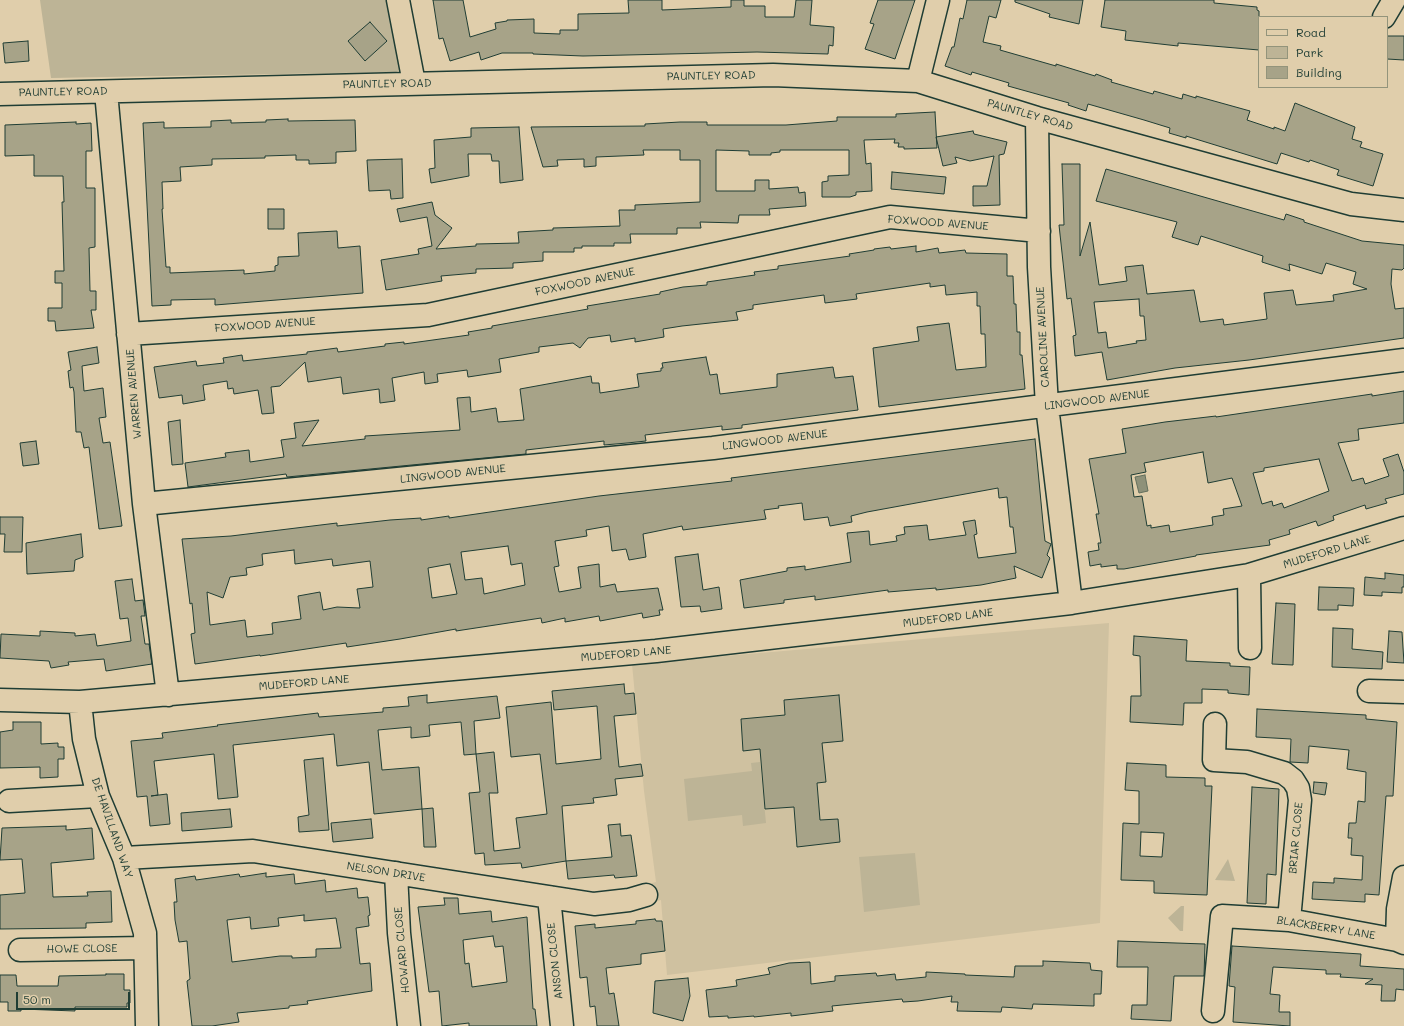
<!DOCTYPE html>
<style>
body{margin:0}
#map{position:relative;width:1404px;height:1026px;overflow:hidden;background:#e0ceab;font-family:Mali,sans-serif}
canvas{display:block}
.legend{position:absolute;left:1258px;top:16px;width:130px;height:72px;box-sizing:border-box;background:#e0ceab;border:1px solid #93947b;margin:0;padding:5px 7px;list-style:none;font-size:12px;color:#1f3d34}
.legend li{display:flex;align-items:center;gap:8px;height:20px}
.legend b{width:20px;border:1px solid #93947b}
.scale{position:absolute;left:16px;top:992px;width:114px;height:18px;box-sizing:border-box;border:2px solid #1f3d34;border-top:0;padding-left:5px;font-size:12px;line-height:14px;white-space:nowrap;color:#1f3d34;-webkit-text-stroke:3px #e0ceab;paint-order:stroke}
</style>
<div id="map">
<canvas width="1404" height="1026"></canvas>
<ul class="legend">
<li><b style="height:5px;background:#e0ceab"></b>Road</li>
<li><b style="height:11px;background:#bdb496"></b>Park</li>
<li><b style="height:11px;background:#a7a388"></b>Building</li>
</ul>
<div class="scale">50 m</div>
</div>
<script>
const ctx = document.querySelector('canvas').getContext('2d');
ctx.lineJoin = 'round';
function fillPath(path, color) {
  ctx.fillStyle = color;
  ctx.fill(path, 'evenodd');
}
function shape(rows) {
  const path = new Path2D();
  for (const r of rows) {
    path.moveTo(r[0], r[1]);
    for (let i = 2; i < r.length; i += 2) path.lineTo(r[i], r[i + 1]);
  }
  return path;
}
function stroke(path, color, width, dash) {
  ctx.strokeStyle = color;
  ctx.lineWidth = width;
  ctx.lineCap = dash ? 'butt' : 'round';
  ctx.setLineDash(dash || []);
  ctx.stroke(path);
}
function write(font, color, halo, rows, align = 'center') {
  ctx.font = font + ' Mali,sans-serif';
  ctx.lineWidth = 3;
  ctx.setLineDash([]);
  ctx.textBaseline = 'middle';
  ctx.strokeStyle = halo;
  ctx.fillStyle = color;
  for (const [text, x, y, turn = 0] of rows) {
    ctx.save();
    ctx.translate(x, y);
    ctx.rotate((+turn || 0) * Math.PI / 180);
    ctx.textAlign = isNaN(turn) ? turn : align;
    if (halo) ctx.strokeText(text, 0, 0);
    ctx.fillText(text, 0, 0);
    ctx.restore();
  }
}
fillPath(shape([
 [1109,623,1100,923,667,975,661,900,657,901,653,897,651,889,652,883,656,882,644,791,632,664]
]), '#cfc1a0');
fillPath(shape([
 [40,0,391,0,401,69,396,72,51,78],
 [760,762,766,823,743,826,742,815,688,821,684,779,752,771,751,763],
 [915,853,920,905,864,912,859,857],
 [1228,859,1235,881,1215,880],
 [1181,906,1184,906,1183,931,1180,931,1168,918]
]), '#bdb496');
const water = shape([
 [1145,475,1148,491,1139,493,1135,477,1145,475]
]);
fillPath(water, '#8e9179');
stroke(water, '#626f5d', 1);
const building = shape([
 [433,0,463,0,470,37,496,29,495,23,507,21,507,20,534,19,534,33,560,34,560,30,578,30,578,14,629,13,628,0,662,0,662,10,731,7,731,0,744,0,744,6,765,6,765,17,794,17,796,0,812,0,810,25,834,27,833,46,829,45,828,54,757,52,583,56,533,54,533,53,502,53,481,60,479,52,450,61,443,38,439,39,433,0],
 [878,0,915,0,895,59,865,49,874,24,870,23,878,0],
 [967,0,1001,0,996,18,989,16,983,42,1001,46,1000,50,1056,66,1056,64,1095,76,1096,74,1112,80,1111,82,1153,94,1154,91,1182,99,1183,94,1196,98,1196,96,1250,111,1247,120,1274,129,1274,127,1285,131,1295,103,1355,127,1352,139,1362,142,1360,147,1383,154,1373,186,1337,175,1339,170,1310,160,1309,162,1281,153,1277,164,1186,136,1186,138,1169,133,1170,128,1144,120,1088,104,1086,111,1068,105,1069,103,1008,86,1009,83,972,72,971,75,945,66,952,47,954,47,960,18,963,19,967,0],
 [1015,0,1083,0,1079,24,1049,17,1050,14,1015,2,1015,0],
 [1105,0,1214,0,1214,3,1257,7,1257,10,1259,11,1259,50,1178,43,1178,46,1125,40,1126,31,1101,27,1105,0],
 [370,22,387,41,365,61,348,41,370,22],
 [1387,36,1404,36,1404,60,1387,59,1387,36],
 [28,41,29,61,5,63,3,43,28,41],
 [935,112,937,148,904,149,904,147,898,147,899,143,894,143,895,139,864,140,866,164,871,163,872,191,856,192,856,195,850,197,822,197,822,182,828,181,828,176,849,175,849,150,780,150,780,152,771,153,771,155,749,155,749,151,716,150,716,191,755,191,755,180,769,180,769,189,798,187,799,193,805,192,806,206,769,209,770,215,739,215,738,223,700,222,701,228,677,228,677,234,630,234,631,243,614,243,614,246,582,246,582,248,574,248,574,252,543,252,543,261,513,263,513,268,476,269,476,273,441,276,442,281,386,290,381,260,419,254,418,249,432,246,427,217,400,222,397,209,432,202,435,215,452,228,436,249,476,246,476,244,519,243,518,232,553,230,553,228,620,226,619,210,635,210,635,205,700,202,700,160,680,160,680,150,643,150,644,155,596,157,596,166,584,167,584,159,557,160,558,166,543,167,531,127,645,126,645,124,680,122,707,122,707,125,786,125,837,121,837,117,896,117,896,114,935,112],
 [288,119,288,121,355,120,356,151,336,152,336,163,309,164,309,160,296,160,296,155,265,156,265,158,212,159,212,165,180,167,181,181,162,182,163,209,162,209,166,267,170,267,170,273,244,270,244,274,275,271,275,266,278,265,278,257,299,256,298,233,337,231,338,248,360,246,363,293,215,305,215,299,171,300,171,305,152,306,143,123,164,122,164,128,211,127,211,121,231,120,231,123,266,122,266,120,288,119],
 [76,122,76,124,91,123,92,151,86,151,86,188,95,188,95,247,89,248,90,291,96,291,96,310,91,310,94,328,56,331,55,321,48,321,48,308,62,308,62,283,55,283,55,271,64,271,62,202,64,202,63,176,34,176,34,155,5,156,5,125,76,122],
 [519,127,523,180,500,183,499,161,492,161,491,154,468,154,469,176,431,183,429,169,435,168,434,140,471,137,471,128,519,127],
 [973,131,974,134,1007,142,1004,154,999,155,1000,205,973,206,973,186,987,186,994,156,970,161,955,157,957,163,943,166,936,137,973,131],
 [402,159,403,198,391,199,390,190,369,191,367,160,402,159],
 [1062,164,1080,164,1080,256,1090,222,1099,285,1127,281,1125,267,1143,265,1147,294,1194,290,1200,322,1223,319,1224,325,1267,319,1264,293,1293,290,1296,305,1334,301,1333,295,1367,289,1353,284,1356,272,1326,263,1322,274,1289,264,1290,271,1262,262,1263,256,1201,236,1198,245,1172,237,1177,222,1096,201,1106,169,1284,220,1286,214,1304,220,1304,222,1362,241,1404,245,1404,268,1402,270,1392,269,1391,284,1395,309,1404,308,1404,338,1249,360,1175,368,1107,380,1102,352,1075,356,1073,336,1076,335,1071,298,1067,299,1059,225,1064,225,1062,164],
 [1139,299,1140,316,1144,316,1146,340,1136,341,1137,343,1108,348,1106,332,1098,333,1094,302,1139,299],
 [892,172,946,177,944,194,891,189,892,172],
 [268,209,284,209,284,229,268,229,268,209],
 [916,246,916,252,938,248,939,253,965,250,966,253,1007,254,1007,276,1013,276,1014,304,1016,304,1017,332,1020,332,1020,355,1022,355,1025,389,879,407,873,348,919,341,917,327,949,323,956,370,986,367,985,334,981,334,980,306,977,306,977,292,946,295,945,285,930,287,930,283,856,294,857,299,825,303,824,295,753,305,753,309,736,312,738,320,682,326,663,329,664,337,635,342,635,338,611,342,610,335,588,338,580,348,573,343,539,347,539,352,499,359,501,372,468,377,467,370,437,374,438,382,425,384,424,372,392,378,395,401,380,403,379,389,343,394,341,377,308,382,305,362,280,386,271,387,274,413,262,414,258,390,234,394,233,388,228,389,227,381,203,385,205,400,183,404,182,395,159,398,154,367,196,361,197,366,224,363,223,358,242,355,243,361,307,354,307,352,337,348,338,352,385,346,385,344,404,342,404,344,469,335,468,332,492,328,492,326,588,309,587,306,660,294,660,292,683,287,707,285,707,282,755,275,754,272,778,269,778,266,850,256,849,254,874,250,874,249,890,247,891,249,916,246],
 [97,347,99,363,82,366,84,391,103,388,106,417,99,418,103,443,110,442,122,526,99,529,89,447,84,448,81,432,76,432,74,392,73,387,70,388,68,371,71,370,68,352,97,347],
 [706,357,710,375,717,374,720,394,777,387,777,374,833,367,835,378,853,376,858,410,742,425,742,428,722,430,722,426,645,435,646,441,627,443,604,445,604,441,526,450,526,454,287,477,286,474,188,487,185,463,226,457,225,453,249,450,250,462,284,457,281,440,296,438,294,423,319,420,302,446,365,439,365,436,460,430,457,398,470,397,471,412,496,408,498,422,524,420,520,389,591,376,592,383,599,383,600,393,639,387,637,374,661,371,661,368,663,368,662,363,706,357],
 [1404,391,1404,423,1358,429,1359,440,1338,443,1352,481,1363,478,1365,484,1389,476,1383,459,1398,454,1404,472,1404,494,1385,499,1387,503,1366,509,1365,505,1333,516,1334,520,1318,526,1316,521,1289,530,1290,534,1269,540,1270,545,1196,555,1196,556,1124,569,1117,569,1117,565,1101,567,1101,564,1090,566,1088,552,1099,550,1098,543,1101,543,1096,514,1099,514,1089,459,1126,453,1122,429,1165,422,1216,416,1216,417,1372,394,1372,396,1404,391],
 [1203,452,1208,483,1232,478,1242,506,1223,509,1224,515,1212,517,1213,525,1170,532,1169,525,1151,528,1151,525,1147,526,1142,496,1134,497,1131,475,1146,472,1144,463,1203,452],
 [1319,459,1329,491,1284,508,1282,503,1273,506,1272,501,1262,504,1253,473,1264,471,1264,468,1319,459],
 [180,420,183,464,172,465,168,422,180,420],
 [1035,439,1043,523,1045,541,1051,544,1047,555,1050,558,1042,578,1014,566,1016,578,981,585,936,590,936,588,888,592,888,590,815,600,815,596,784,600,784,603,744,608,740,580,787,571,787,568,805,566,805,570,851,562,847,533,869,531,870,545,897,541,896,536,905,534,904,527,927,525,929,540,966,535,963,522,975,520,977,534,974,535,978,558,1016,553,1013,527,1010,527,1007,497,999,498,998,488,867,512,851,516,852,522,830,526,828,517,804,520,802,503,778,506,779,508,764,510,766,519,683,530,682,526,643,534,646,557,629,560,626,549,612,551,609,526,586,530,587,536,555,541,559,566,554,567,559,592,581,588,578,567,599,564,600,587,615,584,617,592,658,588,663,610,659,610,660,615,643,618,642,613,600,621,599,616,565,622,565,618,542,623,541,618,456,631,456,629,400,639,347,647,346,643,260,656,260,655,195,664,191,634,195,633,192,603,190,604,182,539,231,536,337,523,337,526,390,520,421,518,421,520,449,516,449,518,599,496,732,481,731,478,1035,439],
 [508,546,511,565,522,563,525,585,484,594,482,578,465,580,461,552,508,546],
 [294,550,295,564,332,559,333,566,370,561,373,587,357,589,360,608,337,607,323,610,320,592,298,596,301,619,272,623,273,634,247,637,245,620,210,625,207,592,223,598,230,577,247,575,246,568,263,565,262,554,294,550],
 [450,564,457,594,432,598,428,568,450,564],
 [36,441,39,464,23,466,20,443,36,441],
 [0,517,23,517,22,552,4,552,5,534,0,534,0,517],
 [81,534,83,557,75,560,74,571,27,574,26,543,81,534],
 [698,554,703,590,719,587,722,609,701,612,700,606,681,607,675,557,698,554],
 [1385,573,1404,575,1404,587,1402,587,1402,593,1382,592,1382,596,1364,595,1365,577,1385,579,1385,573],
 [132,579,135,601,143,600,145,616,141,616,145,644,149,644,152,664,106,671,104,659,68,662,69,665,51,668,49,661,0,658,1,634,40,636,40,631,75,633,75,636,95,634,97,646,131,641,128,618,120,619,115,581,132,579],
 [1319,587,1354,588,1353,606,1338,605,1338,610,1318,610,1319,587],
 [1276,603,1295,604,1293,665,1272,664,1276,603],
 [1333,628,1353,629,1352,649,1383,652,1382,669,1332,667,1333,628],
 [1389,631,1402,632,1404,663,1387,662,1389,631],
 [1134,636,1187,640,1186,661,1230,663,1230,666,1250,667,1249,695,1228,693,1228,690,1202,689,1202,703,1184,703,1183,725,1130,722,1131,696,1141,696,1140,656,1133,655,1134,636],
 [624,684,625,694,634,693,636,714,614,716,619,767,641,764,643,776,615,779,617,795,593,798,594,803,562,806,566,861,522,868,521,863,485,865,484,853,475,854,469,793,480,792,476,754,494,752,498,793,489,793,494,851,520,848,516,818,547,814,540,754,511,757,506,707,551,702,556,764,601,759,597,706,554,710,552,691,624,684],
 [427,695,427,703,497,696,500,718,474,721,476,754,464,755,461,722,429,725,430,736,411,738,411,727,378,730,382,770,419,767,422,809,433,808,436,847,424,847,422,809,374,814,369,762,337,766,334,734,233,745,238,797,218,799,214,754,154,761,158,795,151,796,167,794,170,824,150,826,147,796,137,797,131,741,163,738,162,733,218,726,217,725,318,713,319,717,383,712,383,708,409,706,408,697,427,695],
 [839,695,843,741,822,743,826,782,817,783,820,820,838,819,840,842,797,847,794,807,765,809,760,749,743,751,741,719,785,715,784,700,839,695],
 [1257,709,1366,715,1366,719,1397,722,1393,796,1386,796,1379,895,1365,894,1365,902,1312,899,1313,882,1334,883,1334,878,1362,880,1363,856,1351,855,1352,838,1348,838,1349,823,1356,823,1358,801,1365,802,1366,772,1347,769,1349,750,1309,746,1308,763,1290,762,1291,739,1256,737,1257,709],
 [13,722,41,722,41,744,58,743,58,747,64,747,64,759,58,759,58,777,40,778,40,767,0,768,0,732,13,730,13,722],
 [323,758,329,830,299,832,298,817,309,815,304,760,323,758],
 [1127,763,1166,765,1166,777,1205,778,1205,786,1212,786,1207,895,1154,893,1154,881,1121,880,1123,823,1139,824,1139,791,1125,790,1127,763],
 [1141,832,1164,833,1162,857,1140,856,1141,832],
 [1314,782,1327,783,1325,795,1313,793,1314,782],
 [1252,787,1279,789,1276,875,1267,874,1266,904,1247,903,1252,787],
 [230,809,232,827,182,831,181,813,230,809],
 [371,819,373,838,333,842,331,823,371,819],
 [620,824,621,836,631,835,637,876,615,878,614,875,568,879,566,861,612,857,608,825,620,824],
 [66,826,66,830,92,828,94,859,51,863,53,897,88,896,87,892,111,891,112,922,86,923,86,928,0,929,0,895,25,893,22,859,0,860,2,828,66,826],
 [266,873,266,877,294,874,295,884,325,880,326,892,357,888,358,898,368,897,370,915,368,916,369,926,356,928,360,964,370,963,372,991,307,1001,308,1004,289,1006,289,1008,237,1013,239,1022,212,1026,192,1026,187,981,190,979,187,941,179,942,175,920,174,902,177,902,175,879,195,876,196,880,239,874,240,877,266,873],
 [304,915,304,921,336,918,341,948,316,949,316,957,292,958,292,956,280,956,232,962,227,920,250,917,251,929,279,926,278,918,304,915],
 [444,898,458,898,459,914,491,911,492,922,527,917,533,1009,535,1009,537,1026,469,1026,469,1023,442,1026,439,991,429,992,418,907,445,905,444,898],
 [493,936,495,947,503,946,507,982,472,987,469,963,465,964,463,940,493,936],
 [655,919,656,921,662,921,665,951,641,954,641,964,606,968,609,994,614,993,619,1026,597,1026,595,1006,590,1007,587,977,580,978,575,926,595,924,595,928,615,926,636,924,636,921,655,919],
 [1118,941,1205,944,1204,976,1174,976,1171,1021,1131,1019,1132,1005,1147,1005,1148,967,1117,967,1118,941],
 [1232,946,1361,954,1360,966,1404,969,1404,990,1396,989,1395,1001,1381,1001,1382,985,1365,984,1373,979,1340,977,1341,974,1326,974,1326,970,1273,967,1270,994,1280,995,1279,1012,1290,1012,1290,1026,1233,1022,1235,987,1229,986,1232,946],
 [1043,961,1090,963,1091,970,1102,971,1101,994,1094,994,1094,1006,1033,1004,1032,1009,1002,1007,1001,1012,957,1011,958,1002,951,1002,952,996,918,1001,903,1002,902,999,832,1006,833,1011,791,1016,791,1013,754,1017,754,1016,728,1018,728,1016,709,1017,706,990,737,986,736,980,770,974,768,968,789,963,810,962,811,984,835,981,835,976,876,973,877,976,895,974,896,980,926,977,926,972,965,974,965,975,1014,977,1015,966,1043,966,1043,961],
 [106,974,124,974,124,990,130,990,130,1003,127,1003,127,1007,75,1007,75,1011,21,1009,21,1011,8,1011,8,1002,0,1002,0,975,16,975,17,986,58,986,59,976,106,975,106,974],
 [688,978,690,996,683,1021,653,1013,655,981,688,978]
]);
fillPath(building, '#a7a388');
stroke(building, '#1f3d34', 1);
const minor = shape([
 [398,0,414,83],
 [1384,17,1394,0],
 [918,81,938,0],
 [106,92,144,504,168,695],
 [0,94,773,75,918,81,1037,118,1351,204,1404,210],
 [1037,118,1039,267,1047,406,1071,603],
 [128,334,428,315,890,217,1039,231],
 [144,504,713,448,1404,360],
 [1249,575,1250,648],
 [1369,691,1404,692],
 [0,700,80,702,656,651,1071,603,1249,575,1404,528],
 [80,702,84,739,98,796,124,858,145,933,147,1026],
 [1215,724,1214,760,1247,762,1284,773,1293,780,1298,788,1300,800,1289,920],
 [9,801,98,796],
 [124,858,253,851,594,904,629,900,646,895],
 [396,873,399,933,409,1026],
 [549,897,562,1026],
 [1397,940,1398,909,1404,877],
 [20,950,145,948],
 [1213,1011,1222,916,1289,920,1397,940,1404,943]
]);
stroke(minor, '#1f3d34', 25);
stroke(minor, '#e0ceab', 22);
write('11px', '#1f3d34', '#e0ceab', [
 ["PAUNTLEY ROAD",711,76,-1],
 ["PAUNTLEY ROAD",387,84,-1],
 ["PAUNTLEY ROAD",63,92,-1],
 ["PAUNTLEY ROAD",1030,115,16],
 ["FOXWOOD AVENUE",938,223,4],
 ["FOXWOOD AVENUE",585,282,-12],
 ["FOXWOOD AVENUE",265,325,-4],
 ["CAROLINE AVENUE",1043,337,-93],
 ["WARREN AVENUE",134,394,-95],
 ["LINGWOOD AVENUE",1097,400,-7],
 ["LINGWOOD AVENUE",775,440,-7],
 ["LINGWOOD AVENUE",453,474,-6],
 ["MUDEFORD LANE",1327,552,-17],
 ["MUDEFORD LANE",948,618,-7],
 ["MUDEFORD LANE",626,654,-5],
 ["MUDEFORD LANE",304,683,-5],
 ["DE HAVILLAND WAY",112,828,71],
 ["BRIAR CLOSE",1296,838,-85],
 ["NELSON DRIVE",386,872,9],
 ["BLACKBERRY LANE",1326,928,9],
 ["HOWE CLOSE",82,949,-1],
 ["HOWARD CLOSE",402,950,-95],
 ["ANSON CLOSE",555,961,-96]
]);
</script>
